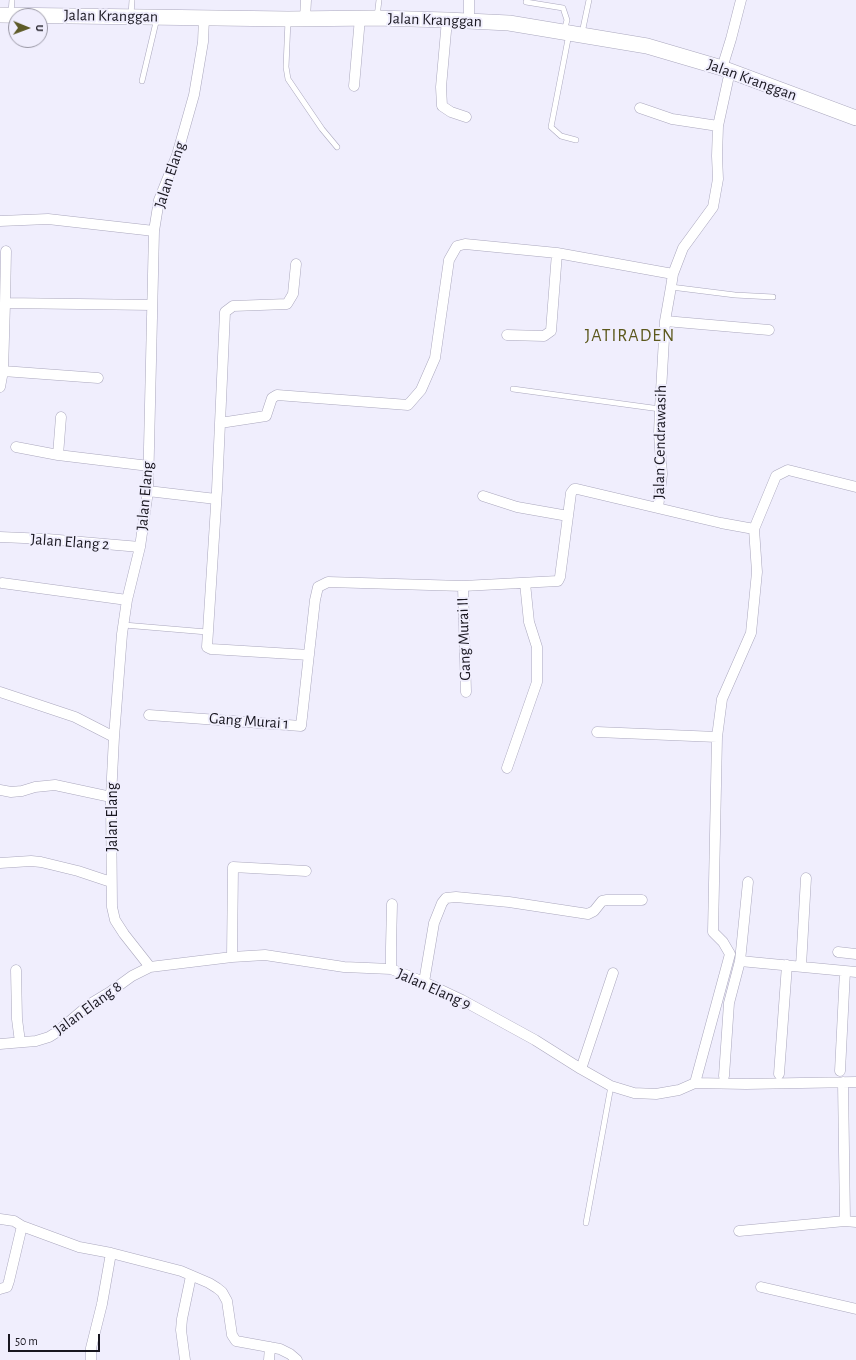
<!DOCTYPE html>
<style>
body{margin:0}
#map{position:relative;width:856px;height:1360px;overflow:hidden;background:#f0eefd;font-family:"Alegreya Sans",sans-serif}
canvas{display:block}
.north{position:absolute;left:8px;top:8px;width:40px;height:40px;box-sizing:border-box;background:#f0eefd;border:1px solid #9a98a5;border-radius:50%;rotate:91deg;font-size:11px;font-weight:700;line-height:16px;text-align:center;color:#191720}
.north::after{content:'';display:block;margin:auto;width:14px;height:18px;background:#5d5a27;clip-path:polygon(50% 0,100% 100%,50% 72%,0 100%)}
.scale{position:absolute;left:8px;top:1334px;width:92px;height:18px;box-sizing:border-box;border:2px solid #191720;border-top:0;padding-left:5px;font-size:12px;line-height:14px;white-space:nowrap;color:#191720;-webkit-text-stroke:3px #f0eefd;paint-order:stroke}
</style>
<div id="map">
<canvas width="856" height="1360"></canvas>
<div class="north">U</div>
<div class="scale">50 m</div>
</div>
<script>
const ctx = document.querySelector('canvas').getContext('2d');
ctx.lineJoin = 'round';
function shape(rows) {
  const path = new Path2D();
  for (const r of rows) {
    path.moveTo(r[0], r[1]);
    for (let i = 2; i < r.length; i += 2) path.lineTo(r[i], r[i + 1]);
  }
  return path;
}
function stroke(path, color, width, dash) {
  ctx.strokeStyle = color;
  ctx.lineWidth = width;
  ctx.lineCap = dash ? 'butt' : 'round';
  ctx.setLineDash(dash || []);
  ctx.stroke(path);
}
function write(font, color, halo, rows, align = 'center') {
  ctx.font = font + ' "Alegreya Sans",sans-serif';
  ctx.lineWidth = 4;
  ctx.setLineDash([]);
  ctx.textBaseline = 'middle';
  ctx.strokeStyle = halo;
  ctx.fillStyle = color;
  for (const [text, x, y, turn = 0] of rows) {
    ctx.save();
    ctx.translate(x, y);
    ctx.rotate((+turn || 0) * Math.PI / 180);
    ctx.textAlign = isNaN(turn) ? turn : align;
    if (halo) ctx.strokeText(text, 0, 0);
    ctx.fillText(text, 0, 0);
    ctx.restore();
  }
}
const service = shape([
 [526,2,563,8,567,20,564,31],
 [11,13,12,0],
 [131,15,132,0],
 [377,17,379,0],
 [288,20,286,67,288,79,322,129,337,147],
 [582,33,589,0],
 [569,34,551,127,561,136,576,140],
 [142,81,157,18],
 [671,287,735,295,773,297],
 [513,389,660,409],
 [124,625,207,632],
 [586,1223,611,1086]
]);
const minor = shape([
 [305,19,306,0],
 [447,20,441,87,442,106,451,112,466,117],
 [469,21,469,0],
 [722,68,731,39,741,0],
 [354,86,360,18],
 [640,108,672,119,718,126],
 [0,221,48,219,154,231],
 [296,264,293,294,287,304,233,306,225,312,217,490,207,647,211,649,309,655],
 [5,303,6,251],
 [665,321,769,330],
 [507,335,544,336,551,331,557,253],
 [3,371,98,378],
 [0,387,3,371,5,303,152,305],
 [220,423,266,416,272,398,277,395,408,405,421,390,435,358,449,260,457,246,465,244,557,253,673,274],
 [16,447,58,455,149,466],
 [58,455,61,417],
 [148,491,216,499],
 [483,496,517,507,568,516],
 [658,508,662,474,659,434,660,409,665,321,671,287,673,274,683,248,713,207,718,179,717,156,718,126,730,71],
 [0,537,47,539,140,547],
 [2,583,127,600],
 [463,586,466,692],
 [0,692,75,717,114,737],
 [149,715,301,726,315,600,318,587,328,582,463,586,558,581,560,577,571,493,574,489,577,489,721,523,754,529],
 [597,732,717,737],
 [507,768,537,682,537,647,529,622,525,583],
 [0,790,11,792,22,791,35,787,55,785,111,797],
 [0,863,31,861,41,862,78,871,111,882],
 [838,952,856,954],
 [232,957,233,867,306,871],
 [740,961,856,972],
 [801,966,806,878],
 [150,967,124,934,115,920,112,907,111,797,114,737,122,634,127,600,140,547,148,491,154,231,159,200,177,155,194,95,203,42,204,18],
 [391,969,391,947,392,904],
 [16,970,17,1019,20,1042],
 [424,982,434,923,442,903,446,898,456,897,509,902,588,914,594,911,602,901,607,900,642,900],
 [0,1044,36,1041,49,1037,57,1032,90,1004,110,992,132,976,150,967,232,957,265,955,344,967,391,969,424,982,462,1000,535,1040,581,1069,611,1086,634,1093,656,1094,679,1090,695,1083,746,1084,856,1082],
 [581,1069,613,973],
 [840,1071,845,971],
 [779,1074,787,965],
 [724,1076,729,1003,740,961,748,882],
 [843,1082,845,1221],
 [695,1083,730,954,723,942,713,932,717,737,722,699,751,633,757,572,754,529,776,476,788,470,856,487],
 [0,1219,14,1221,22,1226,79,1247,111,1253,181,1271,209,1283,217,1288,222,1292,227,1301,232,1335,236,1341,280,1349,290,1354,297,1360],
 [739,1231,845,1221,856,1222],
 [761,1287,856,1309],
 [0,1289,7,1287,9,1281,22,1226],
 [91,1360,91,1348,102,1304,111,1253],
 [185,1360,181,1330,182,1319,191,1276],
 [269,1360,270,1347]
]);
const secondary = shape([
 [0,15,288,19,376,18,447,20,509,23,647,46,722,68,856,118]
]);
stroke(service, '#aaa7bd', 6);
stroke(minor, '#aaa7bd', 11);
stroke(secondary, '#aaa7bd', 16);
stroke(service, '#fff', 5);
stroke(minor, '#fff', 10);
stroke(secondary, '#fff', 15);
write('16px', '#191720', '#f0eefd', [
 ["Jalan Kranggan",111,16,1],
 ["Jalan Kranggan",435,20,2],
 ["Jalan Kranggan",752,80,20],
 ["Jalan Elang",170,175,-72],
 ["Jalan Cendrawasih",660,442,-89],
 ["Jalan Elang",145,496,-85],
 ["Jalan Elang 2",70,542,4],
 ["Gang Murai II",464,639,-92],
 ["Gang Murai 1",249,721,4],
 ["Jalan Elang",112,817,-90],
 ["Jalan Elang 9",434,989,24],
 ["Jalan Elang 8",88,1008,-36]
]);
ctx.letterSpacing = '1px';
write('18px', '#5c581c', '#f0eefd', [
 ["JATIRADEN",630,336]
]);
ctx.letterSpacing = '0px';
</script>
